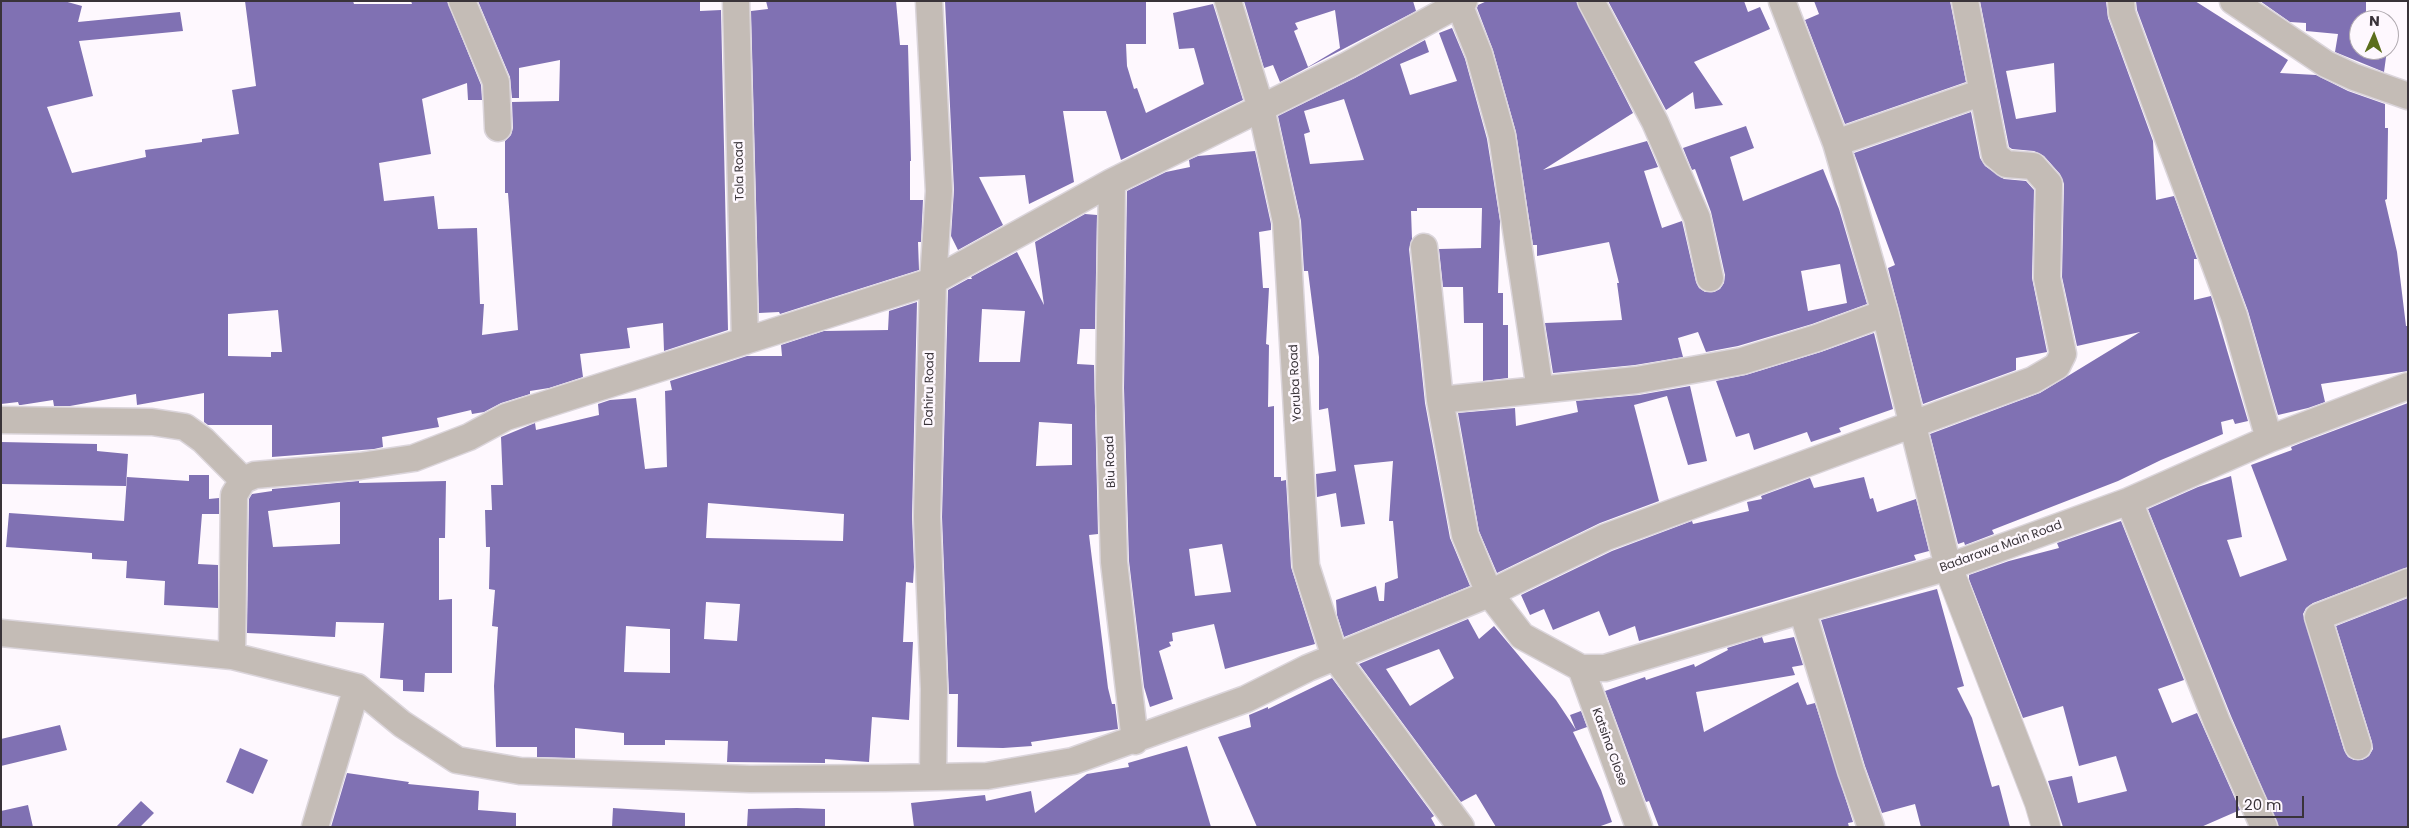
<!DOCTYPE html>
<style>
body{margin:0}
#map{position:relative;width:2409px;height:828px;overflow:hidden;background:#fef8fe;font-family:Poppins,sans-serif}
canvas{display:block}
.frame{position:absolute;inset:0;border:2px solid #393339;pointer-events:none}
.north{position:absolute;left:2349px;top:10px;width:50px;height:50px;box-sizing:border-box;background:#fef8fe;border:1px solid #afa9af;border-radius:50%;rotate:2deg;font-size:14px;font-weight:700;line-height:20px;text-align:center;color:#393339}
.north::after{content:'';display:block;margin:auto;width:18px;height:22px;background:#5b6e1c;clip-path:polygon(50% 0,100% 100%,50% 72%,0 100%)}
.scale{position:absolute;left:2236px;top:796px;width:68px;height:22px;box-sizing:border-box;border:2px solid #393339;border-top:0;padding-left:6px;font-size:15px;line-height:18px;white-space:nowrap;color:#393339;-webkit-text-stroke:4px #fef8fe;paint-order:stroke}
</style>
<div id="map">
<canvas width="2409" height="828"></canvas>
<div class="frame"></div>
<div class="north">N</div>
<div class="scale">20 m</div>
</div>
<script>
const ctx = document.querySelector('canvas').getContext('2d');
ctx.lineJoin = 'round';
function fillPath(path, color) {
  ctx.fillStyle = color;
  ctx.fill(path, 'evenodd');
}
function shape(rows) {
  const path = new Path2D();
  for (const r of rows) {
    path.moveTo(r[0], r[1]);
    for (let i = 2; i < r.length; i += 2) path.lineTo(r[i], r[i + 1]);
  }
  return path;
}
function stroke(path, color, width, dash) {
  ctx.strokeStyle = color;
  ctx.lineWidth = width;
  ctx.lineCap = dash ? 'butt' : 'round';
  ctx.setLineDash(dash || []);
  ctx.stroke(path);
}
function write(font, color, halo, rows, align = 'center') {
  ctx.font = font + ' Poppins,sans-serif';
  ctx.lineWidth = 5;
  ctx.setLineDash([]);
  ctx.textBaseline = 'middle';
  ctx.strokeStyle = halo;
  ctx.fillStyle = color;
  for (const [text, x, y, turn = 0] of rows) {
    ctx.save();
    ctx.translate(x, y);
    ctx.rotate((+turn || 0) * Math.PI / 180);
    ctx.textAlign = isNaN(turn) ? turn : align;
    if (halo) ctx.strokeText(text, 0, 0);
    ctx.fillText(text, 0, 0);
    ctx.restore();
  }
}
fillPath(shape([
 [1,1,64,1,82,6,78,22,180,12,183,31,79,41,93,96,47,107,72,173,146,157,145,150,202,142,202,139,239,134,232,90,256,86,245,1,353,1,354,4,412,4,411,1,447,1,481,85,482,100,468,100,467,83,422,99,431,154,379,163,384,201,434,196,438,229,477,228,480,304,484,304,482,335,518,330,508,193,505,193,505,141,511,135,513,128,512,102,559,101,560,60,519,68,519,98,512,98,510,77,478,1,700,1,700,11,721,10,728,330,664,351,663,323,627,328,630,348,580,354,583,377,549,388,530,391,530,394,501,403,484,412,472,414,471,410,437,418,439,427,382,437,383,447,374,449,272,457,272,425,208,425,204,422,204,393,137,405,136,394,70,406,54,406,53,400,21,405,19,405,18,402,1,404],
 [278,310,282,352,271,352,271,357,228,356,228,314],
 [766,1,896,1,900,45,908,45,911,161,910,161,910,200,923,200,921,242,918,242,919,270,780,314,779,312,759,313,751,11,768,9],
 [945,1,1146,1,1146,44,1126,44,1127,66,1134,89,1137,88,1146,113,1204,84,1194,48,1179,49,1173,13,1213,4,1243,100,1121,160,1106,111,1063,111,1074,182,1029,204,1025,175,979,177,1003,225,958,250,951,236,954,190],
 [1244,1,1413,1,1416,11,1280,82,1273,65,1264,68],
 [1335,10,1340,48,1308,67,1294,31,1298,29,1295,23],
 [1487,1,1576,1,1633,113,1543,170,1647,141,1658,167,1644,171,1662,228,1682,221,1696,282,1699,288,1705,292,1714,292,1720,289,1724,283,1725,275,1711,212,1695,169,1692,170,1683,148,1746,126,1754,148,1730,157,1743,201,1823,169,1839,209,1867,304,1812,324,1738,346,1706,352,1698,332,1678,338,1683,357,1635,365,1553,373,1545,323,1622,320,1617,283,1619,283,1609,242,1537,256,1537,245,1533,245,1516,132,1493,50,1477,8,1478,5],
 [1840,264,1847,303,1808,311,1801,271],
 [1608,1,1744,1,1748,12,1760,7,1770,29,1694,62,1723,105,1695,109,1693,92,1666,110],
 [1814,1,1950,1,1966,82,1845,124,1805,20,1819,14],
 [1980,1,2106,1,2108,18,2153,141,2156,200,2174,196,2197,259,2194,259,2194,300,2211,296,2248,421,2235,424,2233,419,2221,422,2223,434,2161,460,2118,481,1992,530,1994,534,1965,545,1964,542,1958,544,1930,434,2040,393,2140,332,2077,346,2062,277,2064,184,2060,174,2044,156,2034,151,2012,149,2009,147],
 [2054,63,2056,112,2016,119,2006,71],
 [2136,1,2195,1,2288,60,2280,73,2316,75,2348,91,2385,104,2385,128,2388,128,2387,199,2385,200,2397,252,2406,326,2408,326,2408,371,2321,384,2325,402,2308,408,2278,415,2248,311,2137,10],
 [2260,1,2366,1,2366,20,2359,20,2359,50,2387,50,2384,72,2335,52,2338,34,2306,31,2306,23,2290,22],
 [1452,28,1465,59,1487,139,1500,221,1498,293,1503,293,1503,325,1508,325,1508,378,1483,381,1483,323,1464,323,1463,287,1443,287,1439,249,1481,248,1482,208,1417,208,1417,211,1411,211,1412,239,1409,249,1425,403,1450,538,1470,586,1344,637,1337,615,1336,600,1376,586,1379,601,1384,601,1385,583,1398,578,1393,521,1389,521,1393,461,1354,465,1365,524,1341,527,1336,493,1317,497,1316,474,1336,471,1328,408,1319,410,1319,357,1308,271,1304,271,1301,221,1278,116,1355,78,1425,40,1429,52,1400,64,1410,95,1457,81,1439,33],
 [1344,99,1364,160,1310,164,1304,134,1310,132,1304,111],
 [1971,112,1980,158,1985,166,2004,179,2026,181,2034,190,2032,278,2047,352,2016,358,2016,370,1923,404,1888,268,1895,265,1854,153],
 [1255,151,1271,224,1271,230,1259,232,1263,288,1269,288,1266,344,1269,345,1268,407,1274,406,1274,477,1281,477,1281,481,1286,480,1291,567,1315,644,1225,669,1214,624,1172,633,1173,641,1169,642,1171,646,1159,651,1173,699,1150,707,1144,687,1129,561,1124,388,1127,191,1166,172,1190,167,1189,160,1198,156],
 [1222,544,1231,592,1195,596,1189,549],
 [1085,214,1097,215,1095,329,1080,329,1077,364,1094,365,1098,534,1089,535,1108,688,1112,704,1115,704,1118,729,1031,742,1032,746,1003,748,957,747,958,694,949,694,942,517,948,290,968,279,972,279,971,277,1017,252,1044,305,1035,242],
 [982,309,1025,311,1020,362,979,362],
 [1039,422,1072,424,1072,465,1036,466],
 [917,302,912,517,914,567,913,583,906,582,903,642,913,642,909,720,872,717,869,762,825,759,825,763,727,762,728,741,665,740,665,745,624,745,624,733,575,728,575,758,537,757,537,747,496,747,494,686,498,627,492,626,495,590,489,589,490,547,486,547,485,510,492,510,491,485,503,485,501,437,535,423,536,430,599,415,598,404,610,400,636,398,645,469,667,467,665,391,672,390,670,381,747,356,782,356,781,345,824,331,888,330,889,311],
 [708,503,844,514,843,541,706,538],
 [706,602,740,604,737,641,704,639],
 [626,626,670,629,670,673,624,672],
 [1874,333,1893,409,1839,428,1841,432,1811,442,1807,432,1754,450,1749,433,1736,437,1716,381,1746,375,1821,352],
 [1690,386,1707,461,1688,465,1667,396,1634,405,1659,501,1600,523,1497,573,1479,531,1458,413,1515,408,1516,426,1578,412,1576,401,1639,395],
 [2408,403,2408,567,2313,603,2306,608,2303,614,2344,750,2348,757,2354,760,2362,760,2369,756,2373,749,2372,742,2336,626,2408,598,2408,827,2279,827,2231,716,2148,509,2198,487,2231,476,2242,537,2227,540,2240,577,2287,560,2251,465,2292,450,2291,447,2301,443],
 [1,442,97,444,97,451,128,454,126,486,1,484],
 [189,475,209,475,209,499,219,498,219,514,202,514,198,564,218,565,218,608,164,605,165,581,126,578,127,561,92,559,92,553,6,547,9,513,124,521,127,477,189,481],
 [1864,477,1870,499,1873,498,1877,512,1916,499,1929,551,1914,555,1916,560,1639,641,1635,626,1609,636,1599,611,1553,630,1544,609,1530,615,1521,595,1612,551,1692,521,1693,524,1749,511,1747,502,1762,499,1761,496,1810,478,1814,488],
 [359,481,359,483,446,481,445,538,439,538,439,600,452,599,452,673,425,673,424,692,403,691,403,680,380,678,384,623,336,622,335,637,247,633,249,499,252,494,272,491,272,489],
 [340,502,340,544,273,547,268,511],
 [2121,521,2184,680,2158,689,2172,723,2197,713,2240,810,2201,827,2063,827,2048,781,2072,776,2078,803,2127,791,2116,756,2079,766,2063,706,2023,718,1969,579,1969,575,2009,561,2059,548,2057,543],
 [1937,589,1964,686,1957,688,1972,718,1992,787,1999,785,2010,827,1921,827,1915,804,1882,813,1865,766,1821,620],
 [1468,619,1479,639,1494,626,1556,700,1576,730,1570,715,1581,711,1587,727,1573,732,1601,790,1612,822,1598,827,1496,827,1476,794,1461,802,1359,664],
 [1439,649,1454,678,1410,706,1386,669],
 [1762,637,1764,643,1794,637,1803,665,1792,667,1795,675,1696,692,1704,732,1798,682,1807,705,1815,703,1853,822,1848,823,1849,827,1659,827,1649,801,1646,802,1605,691,1645,677,1646,680,1694,664,1695,667,1728,650,1727,648],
 [1332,678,1434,816,1431,818,1436,827,1257,827,1218,737,1251,727,1249,715,1268,707,1268,709],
 [60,725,67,750,1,766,1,739],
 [1187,746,1211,827,914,827,911,803,985,795,986,801,1031,791,1035,813,1087,774,1129,767,1128,763],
 [240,748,268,760,253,794,226,782],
 [347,773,409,782,408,784,479,791,478,810,516,813,516,827,331,827],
 [141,801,154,813,140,827,116,827],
 [28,805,33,827,1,827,1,811],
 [613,808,685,813,685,827,612,827],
 [797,808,825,809,825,827,747,827,748,809]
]), '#8071b3');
const minor = shape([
 [462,1,496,82,498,128],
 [736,1,745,341],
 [929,1,939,191,933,281,927,517,934,689,933,777],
 [1228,1,1261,108,1286,222,1306,566,1335,657,1461,827],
 [1591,1,1655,122,1697,218,1710,278],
 [1782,1,1836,143,1885,313,1948,567],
 [2121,1,2122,13,2234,316,2269,439],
 [2233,1,2326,64,2354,77,2408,96],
 [1459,4,1479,54,1502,136,1540,390],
 [1836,143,1983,92],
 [1112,182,1109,388,1114,562,1135,741],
 [1424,247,1440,400,1465,535,1489,593,1522,636,1581,668,1605,668,1948,567,2129,501,2269,439,2408,386],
 [1440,400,1637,380,1742,361,1817,338,1885,313],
 [1,420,152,422,185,427,203,440,243,480],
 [2129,501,2217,722,2264,827],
 [1802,610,1851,771,1871,827],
 [1,633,232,656,357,687,315,827],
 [232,656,234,495,243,480,255,475,360,466,414,458,469,437,506,417,933,281,1112,182,1348,65,1464,1],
 [1581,668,1639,827],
 [357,687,402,724,457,760,520,771,750,779,885,778,987,776,1073,761,1246,699,1308,668,1484,596,1606,537,2033,380,2057,366,2063,354,2047,278,2049,184,2033,166,2006,164,1995,155,1965,1],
 [2358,746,2318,617,2408,582]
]);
const tertiary = shape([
 [1948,567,2039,803,2046,827]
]);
stroke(minor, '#dbd5db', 29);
stroke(tertiary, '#dbd5db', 30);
stroke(minor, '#c4bcb6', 26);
stroke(tertiary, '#c4bcb6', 28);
write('12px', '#393339', '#fef8fe', [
 ["Tola Road",740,171,-91],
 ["Yoruba Road",1296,383,-93],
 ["Dahiru Road",930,389,-89],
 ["Biu Road",1111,462,-92],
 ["Badarawa Main Road",2001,547,-20],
 ["Katsina Close",1609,747,70]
]);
</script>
